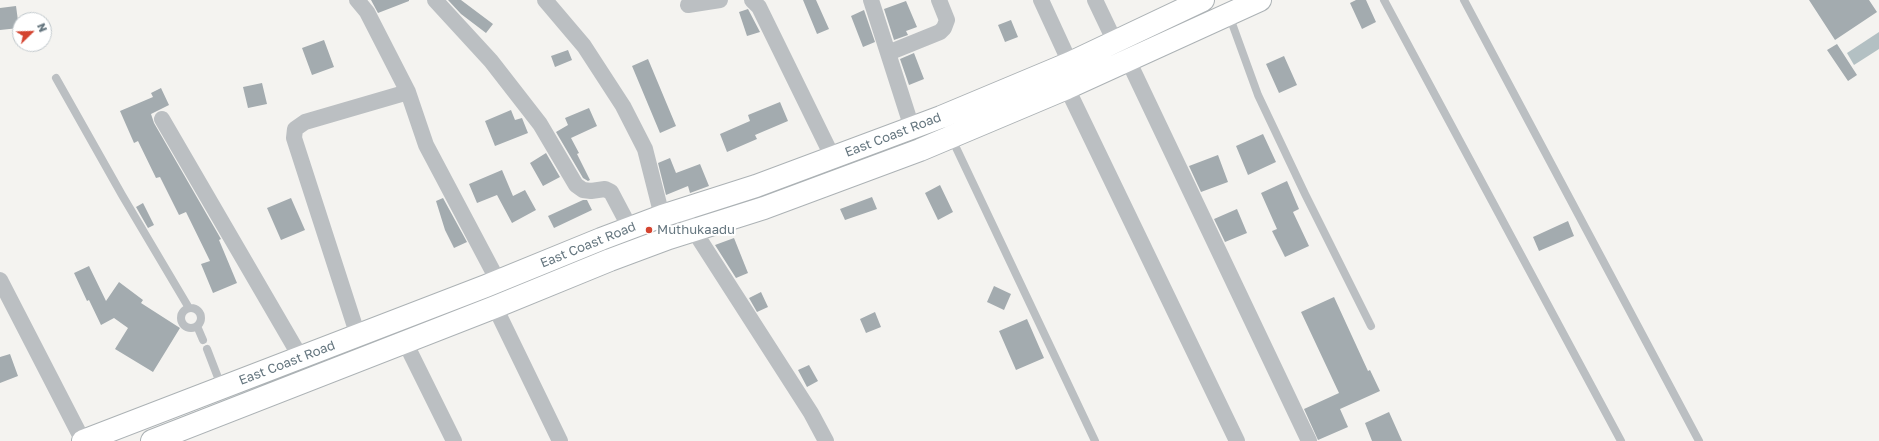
<!DOCTYPE html>
<style>
body{margin:0}
#map{position:relative;width:1879px;height:441px;overflow:hidden;background:#f4f3f0;font-family:"Golos Text",sans-serif}
canvas{display:block}
.north{position:absolute;left:12px;top:12px;width:40px;height:40px;box-sizing:border-box;background:#fff;border:1px solid #c1c8cc;border-radius:50%;rotate:67deg;font-size:11px;font-weight:700;line-height:16px;text-align:center;color:#65767f}
.north::after{content:'';display:block;margin:auto;width:14px;height:18px;background:#d44430;clip-path:polygon(50% 0,100% 100%,50% 72%,0 100%)}
</style>
<div id="map">
<canvas width="1879" height="441"></canvas>
<div class="north">N</div>
</div>
<script>
const ctx = document.querySelector('canvas').getContext('2d');
ctx.lineJoin = 'round';
function fillPath(path, color) {
  ctx.fillStyle = color;
  ctx.fill(path, 'evenodd');
}
function shape(rows) {
  const path = new Path2D();
  for (const r of rows) {
    if (r.length === 3) {
      path.moveTo(r[0] + r[2], r[1]);
      path.arc(r[0], r[1], r[2], 0, 2 * Math.PI);
      continue;
    }
    path.moveTo(r[0], r[1]);
    for (let i = 2; i < r.length; i += 2) path.lineTo(r[i], r[i + 1]);
  }
  return path;
}
function stroke(path, color, width, dash) {
  ctx.strokeStyle = color;
  ctx.lineWidth = width;
  ctx.lineCap = dash ? 'butt' : 'round';
  ctx.setLineDash(dash || []);
  ctx.stroke(path);
}
function write(font, color, halo, rows, align = 'center') {
  ctx.font = font + ' "Golos Text",sans-serif';
  ctx.lineWidth = 4;
  ctx.setLineDash([]);
  ctx.textBaseline = 'middle';
  ctx.strokeStyle = halo;
  ctx.fillStyle = color;
  for (const [text, x, y, turn = 0] of rows) {
    ctx.save();
    ctx.translate(x, y);
    ctx.rotate((+turn || 0) * Math.PI / 180);
    ctx.textAlign = isNaN(turn) ? turn : align;
    if (halo) ctx.strokeText(text, 0, 0);
    ctx.fillText(text, 0, 0);
    ctx.restore();
  }
}
fillPath(shape([
 [1879,32,1879,49,1854,65,1847,53]
]), '#b3c0c3');
fillPath(shape([
 [371,0,409,0,409,1,378,13],
 [448,0,461,0,493,24,486,33,461,14],
 [803,0,816,0,829,29,817,34],
 [1356,0,1366,0,1376,22,1362,29,1350,3],
 [1809,0,1869,0,1877,12,1835,40],
 [906,1,917,27,906,31,908,35,894,40,884,9],
 [16,6,19,28,0,30,0,8],
 [748,9,760,32,747,36,739,12],
 [864,10,875,42,863,47,851,16],
 [1011,20,1018,37,1005,42,998,25],
 [324,40,334,67,312,75,302,48],
 [1837,44,1857,75,1848,81,1827,50],
 [568,50,572,60,555,67,551,56],
 [914,53,924,79,909,85,900,59],
 [1284,56,1297,85,1279,93,1266,64],
 [648,59,676,126,660,133,632,66],
 [262,83,267,104,248,108,243,87],
 [161,88,169,105,151,114,154,123,221,239,219,240,237,283,213,293,201,264,210,261,186,212,179,215,160,177,156,178,138,141,134,143,120,111,153,97,151,93],
 [780,102,788,121,755,135,757,139,727,152,720,134,750,121,748,115],
 [589,108,597,126,571,138,579,153,577,154,590,180,588,181,583,178,556,132,568,125,565,118],
 [511,110,515,120,522,118,528,133,495,146,485,121],
 [1263,134,1276,162,1248,175,1236,146],
 [546,153,560,177,543,186,530,163],
 [1218,155,1228,182,1201,192,1189,166],
 [670,158,676,173,700,164,709,186,690,193,688,186,666,195,658,163],
 [502,170,513,196,525,190,536,210,512,223,497,195,477,203,469,184],
 [1287,181,1299,209,1293,212,1309,246,1285,257,1272,231,1277,229,1261,193],
 [940,185,953,212,938,220,925,193],
 [872,197,877,209,845,220,840,209],
 [291,198,305,230,281,240,267,208],
 [443,198,467,242,454,248,445,230,436,201],
 [583,200,587,200,592,210,554,228,548,216],
 [143,203,154,225,148,228,136,207],
 [1237,209,1247,233,1225,242,1214,219],
 [1568,221,1574,236,1539,251,1533,237],
 [734,238,748,273,736,278,715,245],
 [89,266,106,301,119,282,143,300,141,303,180,328,153,372,115,349,128,328,114,318,101,325,89,300,87,301,74,273],
 [994,286,1011,294,1004,310,987,302],
 [761,292,768,307,757,312,749,298],
 [1334,297,1368,371,1370,370,1380,391,1340,409,1348,427,1318,440,1304,409,1339,393,1301,312],
 [875,312,881,327,866,333,860,319],
 [1027,319,1044,358,1016,370,999,331],
 [10,354,18,376,0,383,0,357],
 [809,365,818,381,807,387,798,370],
 [1389,412,1402,441,1372,441,1365,423]
]), '#a3abaf');
const primary = shape([
 [83,441,486,286,601,239,662,216,756,186,941,117,1070,63,1203,0],
 [152,441,495,307,610,260,669,238,764,208,920,150,1067,88,1260,0]
]);
stroke(primary, '#acb2b5', 24);
stroke(shape([
 [1384,0,1621,441],
 [1464,0,1699,441],
 [1229,15,1258,95,1305,194,1371,326],
 [56,78,122,195,189,308],
 [951,137,1095,441],
 [191,318,10],
 [197,326,203,340],
 [207,349,222,388]
]), '#bbbfc2', 8);
stroke(shape([
 [357,0,367,12,408,92,426,145,498,281],
 [435,0,491,61,540,124,576,185,583,190,591,191,605,189,611,192,630,228],
 [545,0,584,46,623,106,645,149,662,216],
 [752,0,759,7,833,158],
 [871,0,912,128],
 [1041,0,1070,63],
 [1095,0,1115,42],
 [688,5,720,0],
 [888,53,940,32,944,28,947,20,939,0],
 [1128,60,1309,441],
 [1067,88,1237,441],
 [162,119,301,358],
 [689,223,811,413,826,441],
 [0,280,83,441],
 [495,307,560,441],
 [358,336,294,138,295,129,305,122,408,92],
 [405,342,454,441]
]), '#bbbfc2', 16);
stroke(primary, '#fff', 22);
for (const [x, y, r, color] of [
 [649,230,4,"#d44430"]
]) {
  const dot = new Path2D();
  dot.arc(x, y, r, 0, 2 * Math.PI);
  ctx.fillStyle = color;
  ctx.fill(dot);
  stroke(dot, '#fff', 1.5);
}
write('13px', '#65767f', '#fff', [
 ["East Coast Road",893,135,-21],
 ["East Coast Road",588,245,-22],
 ["East Coast Road",287,363,-21]
]);
write('13px', '#65767f', '#fff', [
 ["Muthukaadu",657,230]
], 'left');
</script>
